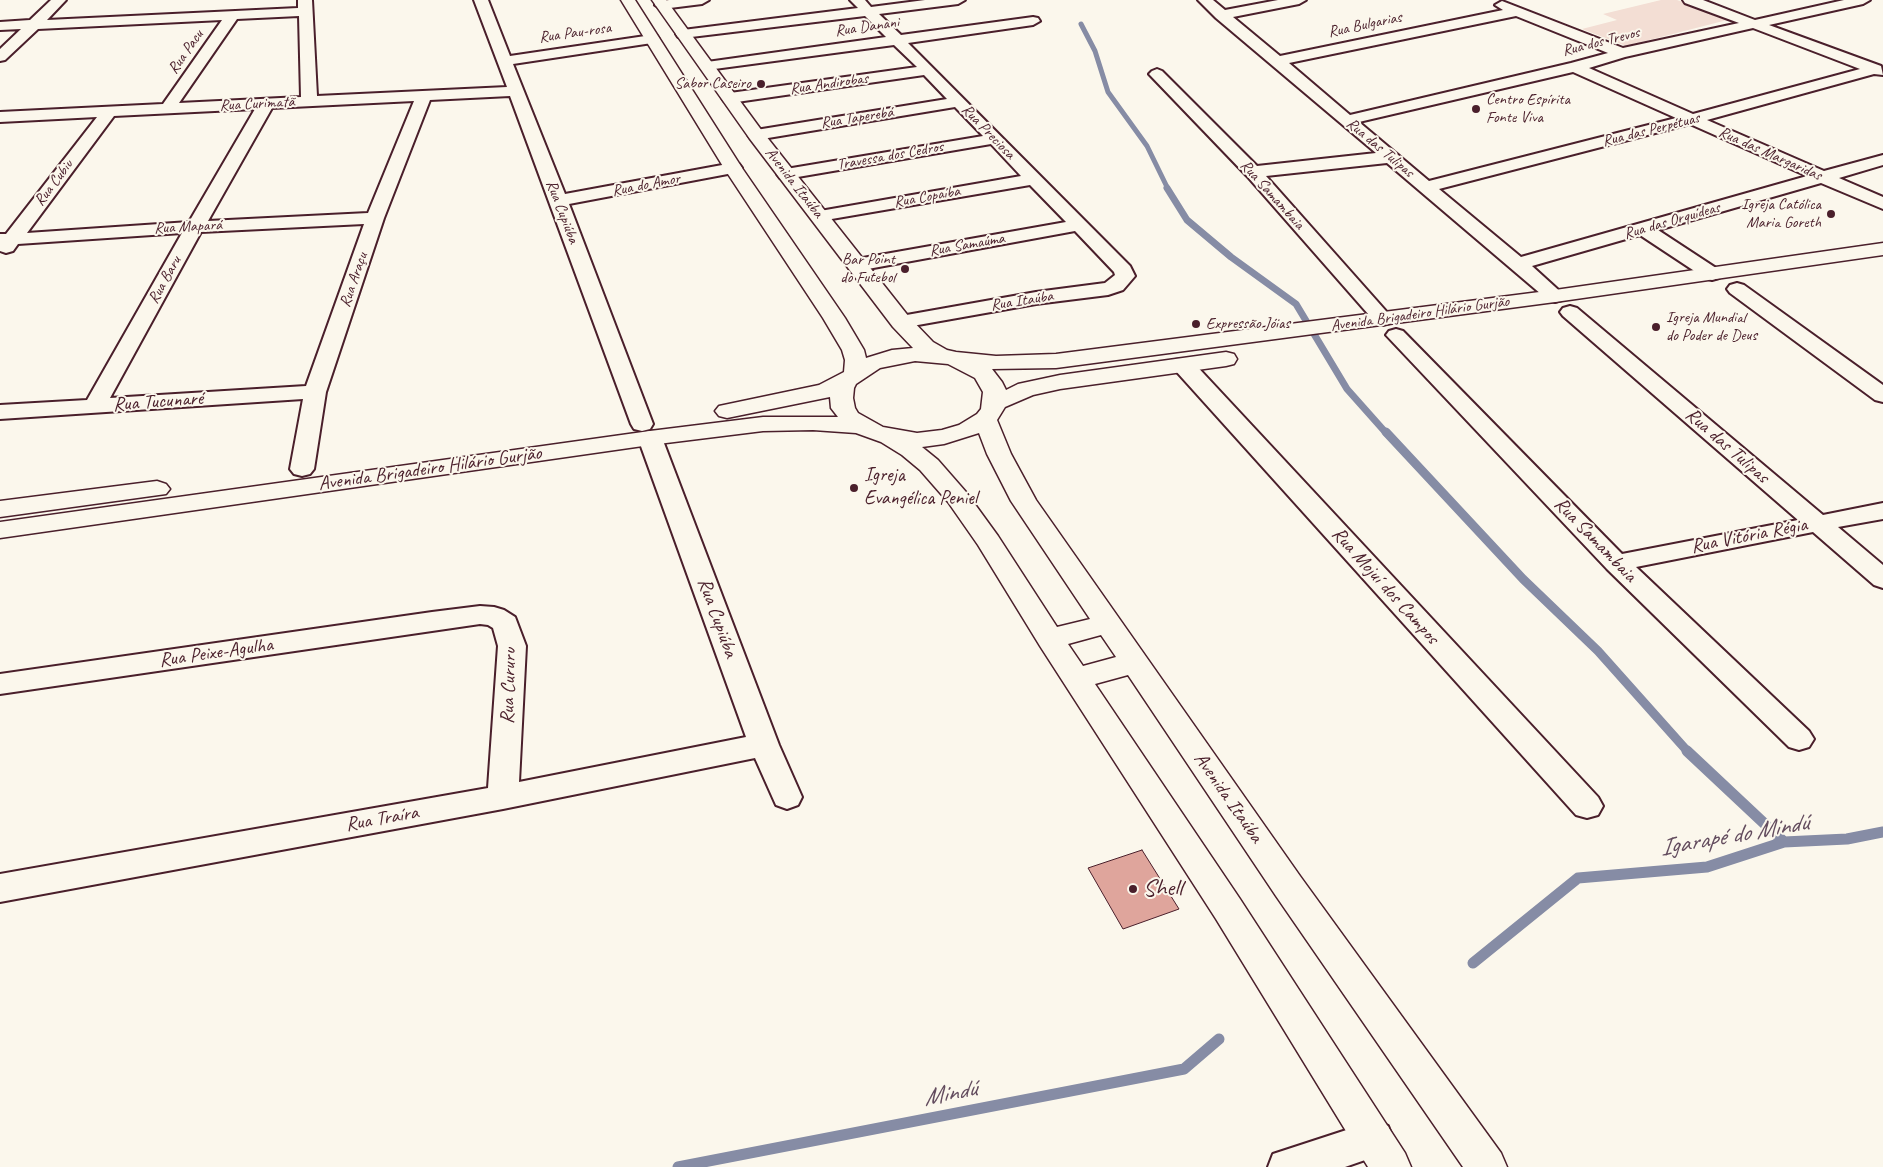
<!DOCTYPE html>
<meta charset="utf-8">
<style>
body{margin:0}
canvas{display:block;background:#fbf7ec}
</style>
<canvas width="1883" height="1167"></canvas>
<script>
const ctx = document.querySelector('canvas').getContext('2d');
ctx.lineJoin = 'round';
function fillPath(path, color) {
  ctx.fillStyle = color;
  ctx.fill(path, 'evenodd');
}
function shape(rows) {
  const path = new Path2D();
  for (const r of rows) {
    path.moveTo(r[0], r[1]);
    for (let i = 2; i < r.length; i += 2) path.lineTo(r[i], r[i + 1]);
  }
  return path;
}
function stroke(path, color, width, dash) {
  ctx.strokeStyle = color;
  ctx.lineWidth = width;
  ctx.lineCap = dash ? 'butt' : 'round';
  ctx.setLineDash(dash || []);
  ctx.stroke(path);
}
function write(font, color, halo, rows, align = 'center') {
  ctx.font = font + ' Caveat,sans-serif';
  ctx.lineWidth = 4;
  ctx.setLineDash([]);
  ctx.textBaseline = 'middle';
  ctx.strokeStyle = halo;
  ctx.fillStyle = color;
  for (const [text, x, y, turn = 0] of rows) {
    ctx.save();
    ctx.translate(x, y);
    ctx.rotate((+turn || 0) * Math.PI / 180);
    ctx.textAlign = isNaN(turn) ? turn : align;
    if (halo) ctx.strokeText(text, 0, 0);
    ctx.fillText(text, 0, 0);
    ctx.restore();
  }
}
fillPath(shape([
 [1661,0,1677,0,1731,19,1626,46,1582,29,1617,20,1603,14]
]), '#f3ded4');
stroke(shape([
 [1081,24,1095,51,1108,92,1147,146,1168,189]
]), '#868ca5', 5);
stroke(shape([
 [1167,188,1187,220,1231,257,1296,304,1347,389,1387,434]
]), '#868ca5', 7);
stroke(shape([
 [1386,432,1523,579,1598,651,1689,753]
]), '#868ca5', 9);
stroke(shape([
 [1687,751,1784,842],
 [1473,963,1578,878,1707,867,1784,842,1847,839,1883,832],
 [678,1167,1184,1069,1219,1039]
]), '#868ca5', 11);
const building = shape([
 [1142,850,1179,909,1123,929,1088,868,1142,850]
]);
fillPath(building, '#dfa59c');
stroke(building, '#4a1f2b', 1);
const minor = shape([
 [51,0,66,0,47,20,298,8,298,0,312,0,317,96,507,87,474,0,488,0,510,56,652,35,657,36,659,39,657,42,652,43,513,64,565,194,733,163,739,164,742,168,739,172,733,173,569,204,653,424,650,429,642,431,634,429,631,424,510,96,430,100,384,218,326,392,314,469,310,474,302,476,294,474,290,469,303,399,0,419,0,405,87,400,182,233,18,244,13,251,6,253,0,251,0,234,6,234,97,117,0,122,0,112,163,104,222,20,38,29,5,60,0,61,0,49,21,29,0,30,0,22,30,20,51,0],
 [299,16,301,97,179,103,237,19,299,16],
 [414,101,368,213,208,221,272,108,414,101],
 [255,109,189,222,27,233,114,116,255,109],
 [364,224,306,386,110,398,201,232,364,224],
 [669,0,709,0,702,4,662,9,655,5,657,2,669,0],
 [850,0,865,0,871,7,925,0,965,0,958,4,879,14,901,35,1033,17,1038,18,1040,21,1033,25,908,43,1130,266,1135,276,1123,290,1108,295,1036,304,901,328,894,326,891,322,894,318,901,316,1036,292,1105,283,1115,275,1114,272,1075,231,857,271,850,269,847,265,850,261,857,259,1066,222,1030,185,820,221,814,220,811,216,814,212,820,211,1021,176,991,144,786,179,780,178,777,174,780,170,786,169,983,136,955,107,756,140,750,138,748,135,750,132,756,130,947,99,924,75,730,103,724,101,722,98,724,95,730,93,917,67,894,45,707,70,702,69,700,66,702,63,707,62,886,37,865,16,683,38,678,37,676,34,678,31,683,30,858,8,850,0],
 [1198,0,1213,0,1225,10,1278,0,1306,0,1299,4,1233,17,1280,56,1503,10,1495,5,1502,1,1623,48,1739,23,1685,3,1683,0,1703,0,1755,20,1844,0,1870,0,1863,4,1769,25,1881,66,1883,75,1874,74,1707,120,1824,171,1883,155,1883,165,1839,178,1883,197,1883,209,1821,183,1658,230,1719,270,1722,274,1719,278,1712,280,1705,278,1640,235,1532,266,1565,296,1562,300,1555,302,1548,300,1387,163,1266,176,1393,319,1390,323,1383,325,1376,323,1247,176,1149,74,1152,71,1157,69,1162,71,1257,166,1376,153,1216,18,1198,0],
 [1516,16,1608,53,1571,63,1350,115,1289,63,1516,16],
 [1753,28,1860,69,1693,114,1589,68,1625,57,1753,28],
 [1573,72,1676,118,1429,181,1359,122,1573,72],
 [1690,124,1807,176,1521,257,1439,189,1690,124],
 [1737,283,1744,285,1883,385,1883,402,1875,400,1730,293,1727,289,1730,285,1737,283],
 [1570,306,1577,308,1823,515,1883,503,1883,519,1838,527,1883,565,1883,588,1874,585,1813,532,1636,567,1809,731,1814,739,1809,747,1799,750,1789,747,1607,569,1386,335,1389,331,1396,329,1403,331,1622,554,1798,520,1563,316,1560,312,1563,308,1570,306],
 [1183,359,1191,360,1598,797,1603,806,1598,815,1587,818,1576,815,1175,370,1172,365,1175,360,1183,359],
 [650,431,658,433,662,438,779,745,802,797,798,805,787,809,776,805,755,758,503,809,0,902,0,874,488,788,498,646,493,628,488,625,480,624,0,694,0,674,432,612,480,606,494,607,504,610,515,617,526,646,519,782,746,737,638,438,642,433,650,431],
 [1374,1121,1388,1126,1393,1139,1388,1152,1345,1167,1268,1167,1273,1154,1374,1121]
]);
const tertiary = shape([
 [621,0,635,0,742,168,845,318,864,350,866,358,892,350,913,348,893,327,750,139,652,0,666,0,762,131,909,317,933,342,947,350,956,352,996,356,1056,354,1555,290,1883,243,1883,255,1555,302,1056,368,992,369,1002,382,1006,390,1018,384,1060,375,1226,352,1234,354,1237,359,1234,364,1226,366,1060,389,1033,395,1005,407,997,420,1011,454,1036,500,1300,876,1501,1153,1507,1167,1463,1167,1276,896,1128,675,1095,684,1240,899,1405,1153,1411,1167,1368,1167,1216,919,1040,646,978,545,948,502,920,470,902,455,881,442,856,433,813,430,763,431,650,445,0,538,0,522,650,431,763,417,838,417,831,408,830,397,727,418,719,416,715,411,719,406,819,385,844,372,845,360,842,350,823,318,724,168,621,0],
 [915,361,948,364,975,378,983,392,981,409,977,414,959,425,942,430,917,433,883,427,858,413,855,408,853,398,854,388,856,384,880,368,915,361],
 [979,433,987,454,1011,501,1090,619,1057,627,998,536,966,492,938,460,922,447,944,444,979,433],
 [1101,635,1116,657,1083,666,1068,644,1101,635],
 [157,481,166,484,170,489,166,494,0,517,0,501,157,481]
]);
stroke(minor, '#4a1f2b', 4);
stroke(tertiary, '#4a1f2b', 3);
fillPath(minor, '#fbf7ec');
fillPath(tertiary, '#fbf7ec');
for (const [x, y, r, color] of [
 [761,84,5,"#4a1f2b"],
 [1476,109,5,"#4a1f2b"],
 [1831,214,5,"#4a1f2b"],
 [905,269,5,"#4a1f2b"],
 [1196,324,5,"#4a1f2b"],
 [1656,327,5,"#4a1f2b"],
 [854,488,5,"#4a1f2b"],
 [1133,889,5,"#4a1f2b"]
]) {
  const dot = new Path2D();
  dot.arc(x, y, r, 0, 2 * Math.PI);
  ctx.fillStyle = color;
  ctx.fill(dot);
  stroke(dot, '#fbf7ec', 2);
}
write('16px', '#4a1f2b', '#fbf7ec', [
 ["Rua Bulgarias",1365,25,-12],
 ["Rua Danani",867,27,-8],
 ["Rua Pau-rosa",575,33,-8],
 ["Rua dos Trevos",1601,42,-14],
 ["Rua Pacu",186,52,-55],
 ["Rua Andirobas",829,84,-8],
 ["Rua Curimatã",257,104,-3],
 ["Rua Taperebá",857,118,-9],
 ["Rua das Perpétuas",1651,130,-14],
 ["Rua Preciosa",988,132,46],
 ["Rua das Tulipas",1380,148,40],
 ["Rua das Margaridas",1770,154,24],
 ["Travessa dos Cedros",890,156,-10],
 ["Rua Cubiu",54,183,-53],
 ["Avenida Itaúba",794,183,52],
 ["Rua do Amor",646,185,-11],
 ["Rua Samambaia",1272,195,48],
 ["Rua Copaíba",927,197,-10],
 ["Rua Cupiúba",562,212,69],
 ["Rua das Orquídeas",1672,221,-16],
 ["Rua Mapará",188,227,-3],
 ["Rua Samaúma",967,245,-10],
 ["Rua Baru",165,280,-61],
 ["Rua Araçu",354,280,-71],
 ["Rua Itaúba",1022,301,-9],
 ["Avenida Brigadeiro Hilário Gurjão",1420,314,-8]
]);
write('16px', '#4a1f2b', '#fbf7ec', [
 ["Sabor Caseiro",751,84],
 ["Centro Espírita",1486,100,"left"],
 ["Fonte Viva",1486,118,"left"],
 ["Igreja Católica",1821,205],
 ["Maria Goreth",1821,223],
 ["Bar Point",895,260],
 ["do Futebol",895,278],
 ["Igreja Mundial",1666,318,"left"],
 ["do Poder de Deus",1666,336,"left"],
 ["Expressão Jóias",1206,324,"left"]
], 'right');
write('20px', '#4a1f2b', '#fbf7ec', [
 ["Rua Tucunaré",158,402,-4],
 ["Rua das Tulipas",1727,446,41],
 ["Avenida Brigadeiro Hilário Gurjão",430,469,-8],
 ["Rua Vitória Régia",1749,536,-11],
 ["Rua Samambaia",1595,540,46],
 ["Rua Mojuí dos Campos",1385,586,48],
 ["Rua Cupiúba",717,618,70],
 ["Rua Peixe-Agulha",216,653,-8],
 ["Rua Cururu",509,686,-88],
 ["Avenida Itaúba",1228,798,55],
 ["Rua Traíra",382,819,-10]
]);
write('20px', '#4a1f2b', '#fbf7ec', [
 ["Igreja",864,476],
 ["Evangélica Peniel",864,499]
], 'left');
write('24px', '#4a1f2b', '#fbf7ec', [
 ["Shell",1143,889]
], 'left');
write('italic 25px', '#634c5e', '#fbf7ec', [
 ["Igarapé do Mindú",1734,836,-10],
 ["Mindú",950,1094,-11]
]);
</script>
